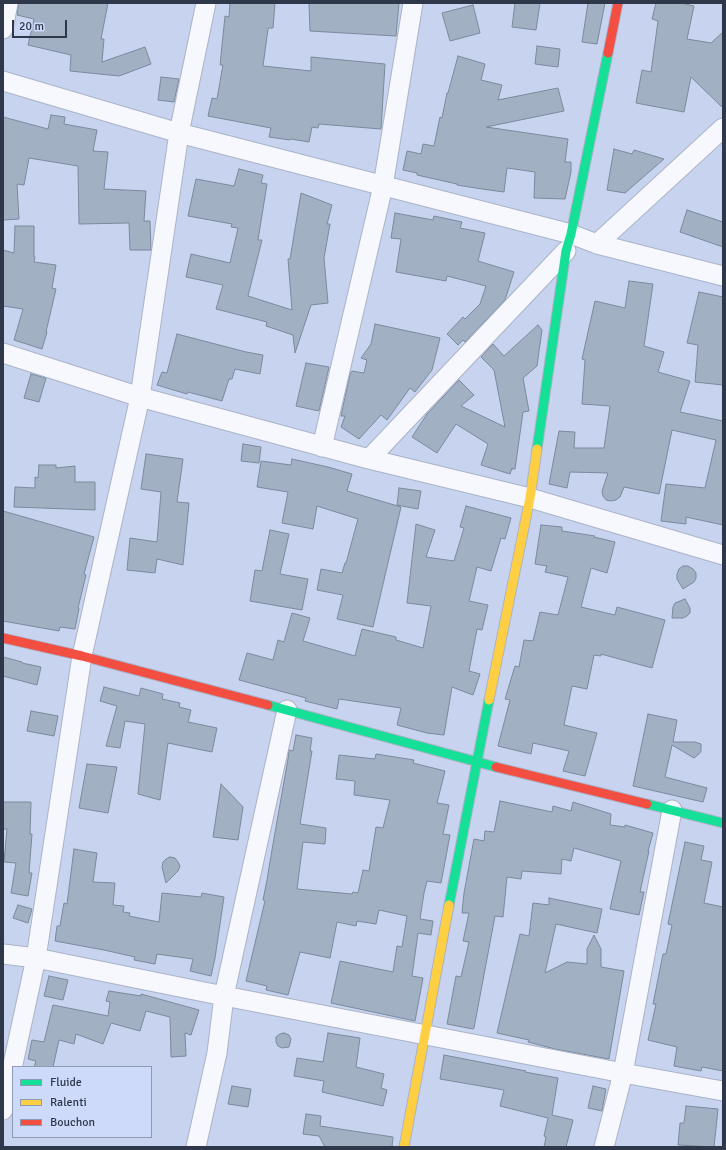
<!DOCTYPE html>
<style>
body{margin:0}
#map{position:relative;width:726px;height:1150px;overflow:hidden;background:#c7d3ef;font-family:Signika,sans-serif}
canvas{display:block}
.frame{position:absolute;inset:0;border:4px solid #2f384b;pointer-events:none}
.legend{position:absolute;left:12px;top:1066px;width:140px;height:72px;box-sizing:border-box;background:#cddaf9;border:1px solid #8e99b3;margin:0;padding:5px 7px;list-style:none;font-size:12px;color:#2f384b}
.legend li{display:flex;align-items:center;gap:8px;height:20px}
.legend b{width:20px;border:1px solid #8e99b3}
.scale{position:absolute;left:12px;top:20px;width:55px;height:18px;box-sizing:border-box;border:2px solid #2f384b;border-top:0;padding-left:5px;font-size:12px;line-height:14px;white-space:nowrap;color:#2f384b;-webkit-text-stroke:3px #cddaf9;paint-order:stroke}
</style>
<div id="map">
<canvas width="726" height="1150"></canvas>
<div class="frame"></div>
<ul class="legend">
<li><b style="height:5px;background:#16e098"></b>Fluide</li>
<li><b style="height:5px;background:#ffcf43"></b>Ralenti</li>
<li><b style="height:5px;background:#f24e42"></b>Bouchon</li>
</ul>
<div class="scale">20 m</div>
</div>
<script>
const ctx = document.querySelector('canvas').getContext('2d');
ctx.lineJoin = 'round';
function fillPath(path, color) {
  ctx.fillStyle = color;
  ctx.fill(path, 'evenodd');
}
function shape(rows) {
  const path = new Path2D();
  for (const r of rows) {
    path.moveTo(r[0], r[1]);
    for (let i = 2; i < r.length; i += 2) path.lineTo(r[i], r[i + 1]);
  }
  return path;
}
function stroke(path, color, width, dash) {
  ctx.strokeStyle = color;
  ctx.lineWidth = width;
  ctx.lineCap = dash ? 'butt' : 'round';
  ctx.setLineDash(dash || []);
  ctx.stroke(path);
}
const building = shape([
 [19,3,108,3,101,39,104,39,102,62,145,47,151,64,119,76,70,71,71,55,28,45,34,19,17,15,19,3],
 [230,3,275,3,273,28,269,28,268,29,263,66,311,71,311,57,385,64,381,129,319,124,318,128,312,127,309,142,291,139,290,140,269,137,271,128,208,116,212,98,217,99,223,65,220,65,225,16,229,17,230,3],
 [309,3,399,3,396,36,310,31,309,3],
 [515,3,540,3,536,30,512,27,515,3],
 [588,3,605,3,597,44,582,42,588,3],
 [656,3,681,3,694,6,687,39,711,43,723,32,723,108,691,77,684,112,636,103,642,70,651,72,658,21,652,19,656,3],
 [473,5,480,33,450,41,442,13,473,5],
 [537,46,560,49,558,67,535,64,537,46],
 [458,56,485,64,481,80,502,85,498,100,558,88,564,111,486,127,568,139,565,162,571,162,571,172,565,199,534,198,535,172,507,168,504,192,482,189,457,185,457,184,417,175,417,173,403,170,407,151,421,154,423,144,434,146,440,117,442,118,447,93,448,93,458,56],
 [161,77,179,79,174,102,158,100,161,77],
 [51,115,65,117,64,124,97,130,93,151,108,152,104,189,146,191,144,221,150,221,151,250,130,250,129,223,79,224,78,166,29,158,24,185,17,184,19,219,3,220,3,117,48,129,51,115],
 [614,149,632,154,634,150,664,159,625,193,607,190,614,149],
 [239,169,263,175,261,183,267,184,258,240,262,240,248,296,292,310,288,259,290,259,301,193,332,205,327,224,330,224,324,258,328,303,311,305,295,353,293,335,266,326,267,322,216,309,223,285,186,277,191,254,230,263,238,228,231,227,232,224,188,216,196,179,234,186,239,169],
 [687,210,723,222,723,247,680,232,687,210],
 [395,213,433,220,434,216,462,222,460,228,485,233,478,261,514,272,505,300,465,342,463,340,458,345,447,334,463,317,465,319,480,304,486,286,447,276,446,281,396,272,401,239,391,238,395,213],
 [15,226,34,226,34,257,35,257,34,262,56,265,52,288,56,289,46,332,47,332,42,349,14,340,23,309,3,306,3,250,14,253,15,226],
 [629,281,653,284,644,346,664,352,658,372,690,381,680,412,723,421,723,525,686,517,686,524,661,521,666,484,705,488,716,440,672,430,659,494,624,487,620,497,616,500,611,501,606,500,603,496,602,491,608,473,570,472,567,488,549,484,559,431,575,432,574,448,604,448,610,406,582,404,585,360,582,359,595,301,625,308,629,281],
 [699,292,723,297,723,385,695,382,698,345,687,343,699,292],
 [375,324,440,338,432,370,415,392,410,388,387,420,381,415,359,439,341,427,345,416,341,416,350,374,352,371,364,373,367,360,361,358,371,344,375,324],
 [538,325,542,330,537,366,523,378,529,411,523,412,515,469,512,469,512,468,510,474,481,465,488,444,456,424,437,453,412,437,427,414,459,380,474,395,461,406,505,427,494,370,481,357,493,344,504,356,538,325],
 [177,334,246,352,263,355,260,374,235,369,232,379,229,379,222,401,188,392,187,394,157,385,162,372,167,373,177,334],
 [306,363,329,367,319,411,296,406,306,363],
 [31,374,46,378,39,402,24,398,31,374],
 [243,444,261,447,259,463,241,461,243,444],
 [146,454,183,459,177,502,189,503,183,565,157,559,155,573,127,570,130,538,157,542,161,492,141,489,146,454],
 [292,459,328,467,352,474,347,491,401,507,373,627,337,619,343,595,317,590,321,569,342,573,345,563,346,563,358,519,317,506,313,529,282,523,288,492,257,487,261,461,291,465,292,459],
 [39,465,56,465,56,468,75,466,75,482,95,482,95,510,14,507,15,487,35,488,35,477,38,478,39,465],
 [399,488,421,491,418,509,397,505,399,488],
 [466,506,511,518,505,539,501,538,491,571,477,567,469,601,488,605,482,630,477,629,469,671,480,674,473,695,452,687,444,735,427,733,397,725,401,708,339,699,337,709,305,701,306,698,239,680,247,653,273,660,278,640,284,642,292,613,310,618,303,641,355,656,362,629,396,637,396,640,423,648,431,606,407,603,416,524,435,530,426,557,454,561,464,528,460,527,466,506],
 [3,511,94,537,84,574,86,575,78,608,79,608,75,629,60,627,59,631,3,621,3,511],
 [541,525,562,527,562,531,595,536,594,537,615,542,607,573,591,568,581,607,615,615,617,607,665,620,652,668,601,654,601,656,594,655,587,689,572,686,564,725,597,733,585,776,563,771,569,751,533,743,531,754,498,746,510,700,505,699,515,666,519,667,524,640,533,641,540,612,558,615,568,577,545,572,547,566,535,564,541,525],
 [270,530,289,534,280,574,308,579,302,610,250,601,255,570,262,571,270,530],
 [683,566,688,566,693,569,696,573,696,578,694,582,683,589,677,579,677,574,679,569,683,566],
 [685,599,690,608,690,613,687,616,683,618,672,618,673,607,675,603,685,599],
 [3,657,22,662,22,663,41,667,37,685,3,676,3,657],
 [104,687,139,696,141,688,163,694,162,699,180,703,179,707,191,710,188,722,217,728,212,752,168,743,160,800,138,794,145,724,125,721,120,748,106,746,117,706,100,701,104,687],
 [31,711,58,716,54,736,27,731,31,711],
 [648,714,677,720,673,742,695,742,701,744,701,751,699,754,694,758,672,745,665,777,707,788,703,802,633,786,648,714],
 [296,735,312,738,310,751,312,751,300,824,326,828,325,844,303,842,297,889,352,894,353,892,358,893,363,870,369,871,376,827,383,828,390,800,354,795,355,781,336,779,339,755,375,759,376,754,414,760,413,763,445,771,437,803,449,805,443,834,450,835,441,883,427,881,424,893,420,919,433,921,431,935,418,933,412,976,423,978,415,1021,331,1003,340,961,393,972,397,946,402,947,407,916,379,910,376,924,357,921,356,926,337,922,330,958,300,952,288,995,266,990,267,986,246,981,265,901,263,900,267,880,273,844,288,759,289,750,293,751,296,735],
 [87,764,117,767,108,813,79,808,87,764],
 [221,784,243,807,238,840,213,837,221,784],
 [500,801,552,812,553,806,571,811,573,802,611,814,610,825,625,827,625,825,653,833,648,851,649,851,640,892,644,892,639,915,610,909,621,861,574,848,571,861,562,859,561,874,522,871,521,879,507,877,503,917,495,916,474,1028,473,1029,447,1024,456,976,461,977,469,942,463,941,469,913,462,913,464,893,474,839,484,841,485,831,494,832,500,801],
 [3,802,31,802,30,834,32,834,29,873,32,873,28,896,11,893,16,863,4,862,7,829,3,829,3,802],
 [685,842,704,846,701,860,712,862,704,903,723,907,723,1071,702,1067,701,1071,674,1066,677,1047,648,1040,656,1004,653,1004,663,954,666,954,672,925,668,924,685,842],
 [74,849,97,853,93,882,115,883,113,905,124,906,123,912,130,913,129,916,159,922,162,893,201,897,202,893,224,897,215,958,211,976,190,971,193,959,157,954,155,964,134,960,135,957,104,950,55,941,57,926,60,926,64,903,67,904,74,849],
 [170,857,175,858,178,862,180,866,178,871,166,883,162,867,163,862,166,859,170,857],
 [549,898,602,909,597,933,556,924,545,973,567,962,587,964,587,949,594,935,601,949,601,967,624,971,609,1059,555,1049,528,1042,529,1040,497,1033,520,934,529,936,533,903,549,905,549,898],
 [18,905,32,909,28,923,13,918,18,905],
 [49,976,68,980,63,1000,44,996,49,976],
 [109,991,141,996,141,994,199,1010,191,1035,185,1033,186,1056,171,1057,170,1017,146,1011,140,1031,111,1023,103,1044,76,1034,74,1044,59,1040,53,1067,34,1067,36,1061,28,1059,32,1040,44,1042,53,1005,108,1016,110,1002,106,1001,109,991],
 [284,1033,289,1035,291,1039,289,1047,282,1048,278,1046,276,1042,276,1037,280,1034,284,1033],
 [328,1033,360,1038,356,1067,384,1074,381,1088,387,1090,383,1106,322,1092,324,1081,294,1076,297,1058,323,1062,328,1033],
 [444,1055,526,1071,525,1072,558,1078,552,1115,573,1120,566,1147,544,1147,546,1137,544,1136,548,1118,500,1106,504,1090,440,1079,444,1055],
 [232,1086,251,1089,248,1107,228,1104,232,1086],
 [593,1086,606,1089,602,1111,588,1108,593,1086],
 [686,1106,718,1109,714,1147,678,1145,680,1123,684,1123,686,1106],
 [306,1114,321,1116,320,1126,393,1137,392,1147,325,1147,319,1136,303,1134,306,1114]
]);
fillPath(building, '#a2b0c4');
stroke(building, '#7b899c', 1);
const street = shape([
 [3,29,8,3],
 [3,81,179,133,571,234,597,244,723,276],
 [597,244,723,128],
 [3,353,140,397,369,459,530,498,723,555],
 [322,447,383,186,413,3],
 [369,459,566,251],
 [3,954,36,958,224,996,623,1073,723,1091],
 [3,1110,36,958,82,656,140,397,179,133,206,3],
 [196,1147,217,1053,224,996,287,710],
 [604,1147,623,1073,672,810]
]);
const fast = shape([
 [537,449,566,251,571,234,608,53],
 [268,705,496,767],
 [647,804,723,823],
 [449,905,489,700]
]);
const slow = shape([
 [489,700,530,498,537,449],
 [404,1147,449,905]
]);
const jam = shape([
 [608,53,618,3],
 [3,638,82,656,268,705],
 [496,767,647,804]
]);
stroke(street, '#aab3c8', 21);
stroke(fast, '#aab3c8', 11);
stroke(slow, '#aab3c8', 11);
stroke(jam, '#aab3c8', 11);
stroke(street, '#f7f8fd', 19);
stroke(fast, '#16e098', 9);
stroke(slow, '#ffcf43', 9);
stroke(jam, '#f24e42', 9);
</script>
